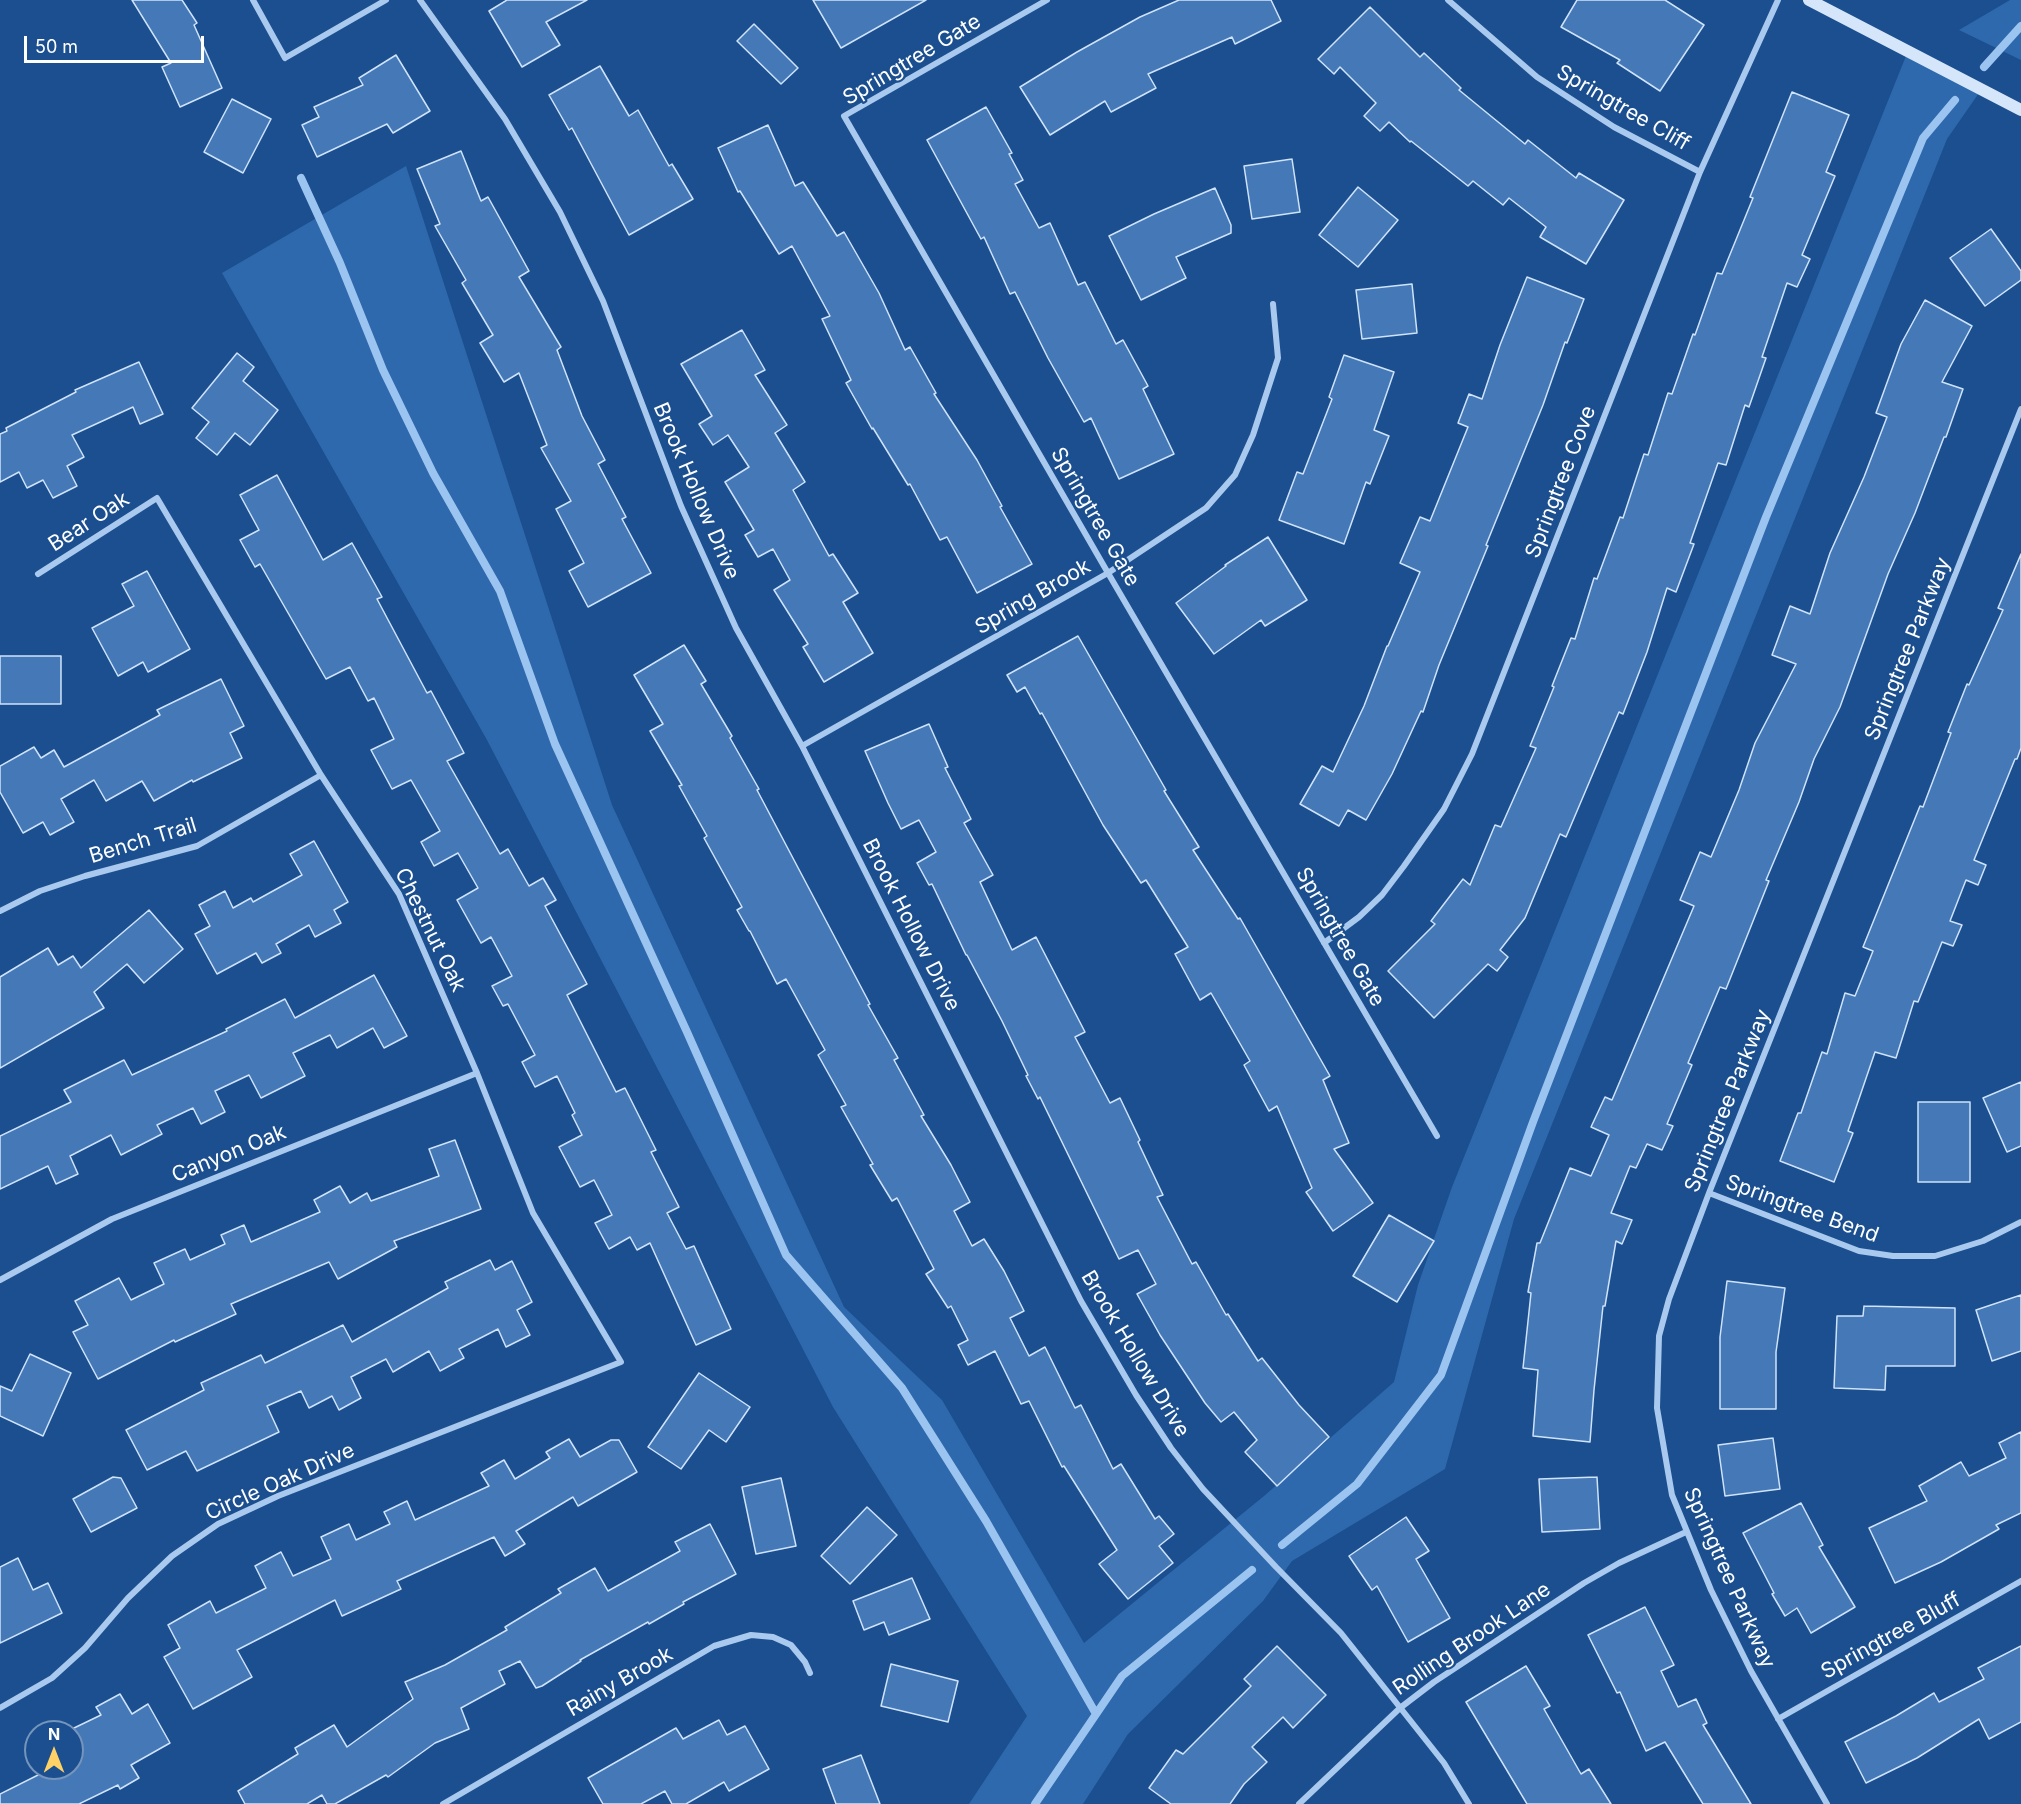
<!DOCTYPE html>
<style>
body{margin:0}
#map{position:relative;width:2021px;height:1804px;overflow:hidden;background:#1b4f8f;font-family:Inter,sans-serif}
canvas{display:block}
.north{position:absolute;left:24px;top:1720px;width:60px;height:60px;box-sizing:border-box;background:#1b4f8f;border:2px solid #7695bc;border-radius:50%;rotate:0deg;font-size:16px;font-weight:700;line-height:24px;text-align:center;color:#fff}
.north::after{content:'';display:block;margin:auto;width:21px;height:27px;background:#ffd166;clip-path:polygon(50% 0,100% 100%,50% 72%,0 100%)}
.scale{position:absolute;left:24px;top:36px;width:180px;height:27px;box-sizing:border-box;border:3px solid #fff;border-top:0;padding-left:8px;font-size:18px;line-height:21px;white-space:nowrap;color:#fff;-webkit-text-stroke:4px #1b4f8f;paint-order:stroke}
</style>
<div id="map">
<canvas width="2021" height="1804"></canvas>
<div class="north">N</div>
<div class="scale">50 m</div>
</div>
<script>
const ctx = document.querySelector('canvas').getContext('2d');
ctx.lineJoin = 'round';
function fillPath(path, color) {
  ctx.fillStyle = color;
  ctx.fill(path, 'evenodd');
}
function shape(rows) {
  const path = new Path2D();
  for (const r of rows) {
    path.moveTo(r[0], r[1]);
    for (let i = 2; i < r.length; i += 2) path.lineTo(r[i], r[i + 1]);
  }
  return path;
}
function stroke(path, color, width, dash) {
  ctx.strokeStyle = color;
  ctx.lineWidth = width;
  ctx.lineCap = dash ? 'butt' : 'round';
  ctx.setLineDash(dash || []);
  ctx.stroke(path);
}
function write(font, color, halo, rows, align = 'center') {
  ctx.font = font + ' Inter,sans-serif';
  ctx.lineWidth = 4.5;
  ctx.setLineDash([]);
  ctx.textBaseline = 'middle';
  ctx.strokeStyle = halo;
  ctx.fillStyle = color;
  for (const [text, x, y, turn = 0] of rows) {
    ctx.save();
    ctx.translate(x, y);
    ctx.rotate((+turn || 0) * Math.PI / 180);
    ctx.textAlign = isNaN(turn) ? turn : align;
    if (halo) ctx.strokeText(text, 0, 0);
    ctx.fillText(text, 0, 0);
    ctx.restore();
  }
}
fillPath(shape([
 [2010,0,2021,0,2021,60,1959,30],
 [1908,51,1981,90,1947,139,1514,1219,1445,1469,1292,1561,1263,1601,1128,1734,1083,1804,969,1804,1027,1716,833,1407,487,740,222,273,406,166,612,805,844,1307,942,1400,1084,1643,1264,1496,1394,1382,1418,1285,1452,1187]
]), '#2e69ad');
stroke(shape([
 [1984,67,2021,26],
 [301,178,340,263,383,370,433,473,500,591,555,744,687,1032,786,1255,902,1388,986,1521,1096,1714],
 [1282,1545,1357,1484,1441,1375,1533,1122,1766,517,1923,138,1955,100],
 [1035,1804,1122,1676,1252,1570]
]), '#9cc4f0', 8);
const building = shape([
 [132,0,182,0,197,23,194,25,222,88,180,107,162,67,171,63,132,0],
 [507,0,587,0,546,22,560,45,522,67,489,11,507,0],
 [813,0,926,0,841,48,813,0],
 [1179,0,1271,0,1281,21,1235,44,1232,37,1148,74,1156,88,1111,112,1105,101,1050,135,1020,87,1077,52,1140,17,1179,0],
 [1577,0,1665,0,1704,25,1660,91,1617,63,1620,60,1561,27,1577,0],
 [1370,7,1420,57,1424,53,1461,88,1459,90,1525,144,1528,140,1576,178,1579,173,1624,200,1586,264,1540,237,1546,227,1509,198,1503,205,1473,181,1468,186,1411,141,1410,142,1389,122,1380,131,1364,116,1376,103,1340,67,1334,74,1318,59,1370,7],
 [754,24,798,68,781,84,737,41,754,24],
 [396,55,430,111,393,133,387,124,317,157,302,125,319,117,314,107,363,85,359,78,396,55],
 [600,66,629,116,638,110,669,166,672,164,693,199,629,235,572,128,569,130,549,95,600,66],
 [1792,92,1849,115,1826,172,1835,176,1802,255,1810,259,1797,287,1787,283,1762,357,1766,358,1749,407,1745,405,1726,465,1718,463,1690,543,1694,544,1676,592,1667,588,1647,652,1623,714,1619,712,1566,837,1560,834,1525,918,1500,950,1508,957,1497,971,1488,964,1434,1018,1388,971,1435,924,1431,921,1463,879,1470,885,1495,825,1501,827,1536,748,1530,746,1554,687,1552,686,1571,638,1575,639,1594,578,1597,579,1620,517,1623,518,1644,454,1648,455,1668,393,1672,394,1693,334,1695,335,1717,273,1722,274,1753,198,1750,197,1792,92],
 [232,99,271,119,243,173,204,152,232,99],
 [986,107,1012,153,1009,154,1023,180,1015,184,1039,228,1050,223,1078,285,1085,282,1116,344,1123,340,1148,386,1143,389,1174,454,1119,479,1091,418,1084,422,1048,358,1015,292,1010,294,984,237,981,239,927,140,986,107],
 [768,125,795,186,803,182,837,236,844,232,879,293,905,350,910,347,936,393,934,394,977,460,1002,506,1000,507,1032,564,977,593,947,537,940,540,910,484,908,485,873,428,872,429,846,383,851,380,822,319,830,316,792,246,779,254,740,191,738,192,718,148,768,125],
 [461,151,481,201,488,197,529,271,519,277,561,347,557,350,582,416,605,460,598,464,626,517,622,519,651,573,588,607,569,571,584,563,556,509,571,501,541,448,547,445,519,373,504,382,480,343,493,335,462,283,466,280,435,226,440,224,417,169,461,151],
 [1292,159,1300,212,1252,219,1244,166,1292,159],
 [1358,187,1398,220,1358,267,1319,235,1358,187],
 [1215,188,1231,225,1231,233,1176,257,1186,278,1141,300,1109,236,1154,214,1215,188],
 [1991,229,2021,271,2021,280,1985,306,1950,258,1991,229],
 [1527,277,1584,299,1567,343,1565,342,1543,405,1486,545,1488,546,1439,665,1423,712,1421,711,1392,774,1366,820,1348,810,1339,826,1300,804,1322,766,1333,772,1364,706,1387,646,1388,646,1420,572,1400,563,1420,517,1430,521,1468,427,1458,423,1469,394,1482,399,1500,345,1527,277],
 [1412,284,1417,333,1362,339,1356,290,1412,284],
 [1925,300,1972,326,1942,382,1963,389,1946,437,1944,437,1915,513,1888,574,1840,707,1814,759,1799,802,1766,880,1769,881,1726,989,1720,987,1688,1063,1692,1065,1667,1124,1673,1126,1662,1150,1647,1144,1636,1168,1630,1166,1611,1213,1632,1220,1622,1244,1616,1241,1605,1306,1603,1306,1594,1390,1590,1442,1533,1436,1538,1370,1523,1368,1531,1293,1528,1292,1537,1243,1540,1243,1570,1168,1591,1176,1609,1135,1591,1127,1605,1097,1612,1100,1694,906,1680,900,1700,852,1711,857,1739,790,1755,743,1796,664,1772,655,1790,606,1810,614,1830,553,1864,477,1887,417,1876,413,1901,344,1925,300],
 [742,330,765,370,755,375,787,425,775,433,805,482,793,490,829,556,833,554,858,593,843,602,873,653,824,682,803,647,808,644,774,590,790,580,773,549,758,557,745,535,754,530,725,482,749,467,728,435,713,445,699,424,712,416,681,364,742,330],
 [237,353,254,367,243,381,278,410,250,445,235,433,217,455,196,438,209,422,192,408,237,353],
 [1344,355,1394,372,1374,430,1389,436,1370,484,1366,482,1344,544,1279,520,1297,472,1303,474,1332,399,1329,397,1344,355],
 [139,362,163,414,140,424,133,407,72,435,84,457,67,466,77,486,53,498,43,480,27,488,19,472,0,482,0,434,7,431,6,428,76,392,75,390,139,362],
 [277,475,323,560,352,543,382,597,377,599,427,693,431,691,464,753,447,761,500,854,508,849,529,886,543,878,556,900,545,906,587,984,567,995,616,1092,625,1088,656,1150,651,1152,679,1207,667,1213,686,1249,694,1246,731,1329,696,1345,650,1243,637,1250,630,1237,609,1249,595,1223,612,1215,594,1180,580,1187,559,1147,582,1135,572,1115,575,1113,557,1076,535,1087,522,1062,535,1055,508,1004,503,1006,492,986,512,976,491,937,481,943,457,900,478,888,458,853,434,866,421,842,440,831,411,780,392,789,371,750,394,739,374,698,368,701,350,667,326,679,260,564,255,567,240,540,259,530,240,495,277,475],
 [1268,537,1307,600,1265,626,1261,620,1214,654,1176,603,1226,566,1225,565,1268,537],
 [2021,554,2021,748,2017,759,2015,759,1974,860,1986,865,1978,885,1966,880,1950,921,1962,925,1953,946,1942,942,1918,1002,1914,1001,1896,1058,1875,1052,1848,1131,1853,1133,1834,1182,1780,1161,1798,1113,1801,1113,1822,1052,1827,1054,1845,993,1855,996,1873,951,1863,947,1920,806,1923,807,1951,733,1948,732,1967,684,1969,685,2003,610,1998,608,2021,554],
 [147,571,190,649,148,672,143,662,118,676,92,628,134,606,122,584,147,571],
 [1078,636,1166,790,1164,791,1199,847,1193,850,1238,919,1240,918,1330,1076,1323,1080,1349,1143,1334,1149,1373,1203,1333,1231,1306,1192,1312,1188,1277,1106,1269,1111,1244,1065,1250,1061,1211,993,1200,1000,1175,954,1188,947,1146,880,1141,883,1103,825,1042,713,1040,714,1025,687,1017,692,1007,675,1078,636],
 [684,645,706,681,701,684,732,736,730,738,759,789,757,790,870,1004,868,1005,898,1058,894,1060,924,1115,921,1116,951,1165,970,1202,954,1211,972,1246,984,1239,1004,1271,1024,1311,1010,1318,1029,1356,1045,1347,1075,1408,1081,1405,1113,1469,1121,1464,1155,1519,1159,1516,1174,1534,1159,1546,1173,1563,1128,1599,1099,1564,1117,1550,1064,1466,1062,1467,1029,1401,1021,1404,995,1351,968,1365,958,1345,968,1340,951,1306,948,1308,926,1274,934,1269,897,1198,892,1201,870,1165,873,1164,841,1107,846,1105,818,1055,825,1050,786,979,777,984,750,931,749,931,737,910,742,907,704,838,707,836,679,786,682,785,650,731,663,724,634,675,684,645],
 [0,656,61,656,61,704,0,704,0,656],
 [221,679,244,726,230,733,242,758,193,782,192,780,154,801,142,781,106,801,94,780,61,799,74,822,50,835,43,822,23,833,0,792,0,766,34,747,41,758,54,750,64,767,160,715,157,710,221,679],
 [929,724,948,767,945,768,971,819,964,823,993,875,980,882,1012,950,1036,937,1085,1032,1075,1037,1110,1103,1120,1098,1140,1140,1138,1142,1163,1195,1157,1197,1192,1264,1196,1262,1226,1315,1228,1314,1258,1361,1262,1358,1299,1405,1329,1437,1277,1486,1245,1452,1257,1440,1234,1412,1221,1422,1205,1403,1160,1335,1137,1294,1156,1284,1138,1250,1119,1259,1040,1097,1038,1099,1026,1076,1028,1075,1002,1021,967,955,966,955,932,884,929,885,917,863,936,852,919,820,901,829,888,803,865,751,929,724],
 [314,841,348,902,334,910,341,923,315,937,309,925,276,944,281,953,262,963,256,953,217,974,195,934,210,926,199,905,225,891,233,908,251,898,253,902,302,875,290,854,314,841],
 [149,910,183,949,144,983,127,964,94,992,104,1008,0,1068,0,977,48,948,58,965,73,956,81,968,149,910],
 [374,975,407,1036,384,1048,373,1028,337,1048,330,1035,293,1053,305,1076,261,1098,249,1075,215,1091,225,1112,201,1124,193,1108,157,1125,162,1134,121,1155,111,1135,70,1156,78,1174,56,1184,48,1166,0,1189,0,1136,71,1102,64,1090,124,1060,132,1075,227,1031,226,1029,285,999,295,1018,374,975],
 [2021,1082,2021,1146,2007,1152,1983,1098,2021,1082],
 [1918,1102,1970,1102,1970,1182,1918,1182,1918,1102],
 [455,1140,481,1209,394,1241,397,1247,338,1279,329,1262,231,1304,236,1314,175,1342,174,1340,98,1379,73,1332,88,1325,75,1301,119,1278,131,1300,164,1284,154,1263,185,1249,190,1260,225,1244,221,1235,244,1225,251,1242,320,1212,314,1200,340,1186,350,1203,367,1193,371,1201,439,1176,429,1149,455,1140],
 [1389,1215,1434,1241,1397,1302,1353,1276,1389,1215],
 [490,1260,495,1270,512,1261,532,1302,517,1310,530,1335,506,1347,498,1329,459,1349,464,1358,440,1371,429,1351,393,1372,386,1359,351,1377,361,1398,339,1410,332,1396,309,1408,301,1391,267,1406,279,1432,197,1471,186,1451,147,1470,126,1430,204,1390,201,1383,261,1355,265,1363,343,1325,352,1342,448,1288,445,1282,490,1260],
 [1727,1281,1785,1288,1776,1352,1776,1409,1720,1409,1720,1337,1727,1281],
 [2021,1295,2021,1351,1992,1361,1976,1310,2021,1295],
 [1864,1306,1955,1308,1955,1366,1886,1366,1885,1390,1834,1388,1837,1316,1863,1316,1864,1306],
 [30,1354,71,1373,43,1436,0,1416,0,1386,12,1391,30,1354],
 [699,1373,750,1407,726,1442,709,1430,681,1469,648,1447,699,1373],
 [2021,1432,2021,1513,1996,1525,1999,1529,1941,1562,1895,1583,1869,1528,1927,1501,1919,1486,1961,1462,1969,1476,2006,1458,1999,1443,2021,1432],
 [1773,1438,1780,1489,1725,1496,1718,1445,1773,1438],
 [569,1439,580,1457,611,1440,619,1440,637,1472,578,1506,573,1497,516,1531,525,1544,505,1556,494,1537,397,1581,401,1589,342,1616,335,1600,237,1650,252,1677,193,1709,164,1657,180,1648,168,1625,210,1601,216,1613,266,1588,255,1566,281,1552,293,1576,331,1559,321,1537,349,1524,356,1540,390,1524,384,1512,407,1501,415,1520,489,1486,481,1473,504,1460,515,1479,550,1458,546,1452,569,1439],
 [113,1477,121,1478,137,1508,91,1532,73,1499,113,1477],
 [1597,1477,1600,1529,1542,1532,1539,1479,1597,1477],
 [781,1478,796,1546,756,1554,742,1487,781,1478],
 [1801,1503,1823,1545,1819,1547,1855,1607,1811,1633,1797,1608,1785,1616,1772,1594,1774,1593,1743,1533,1801,1503],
 [867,1507,897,1535,850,1584,821,1556,867,1507],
 [1406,1517,1429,1551,1416,1559,1450,1618,1408,1642,1377,1586,1372,1590,1349,1556,1406,1517],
 [710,1524,736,1574,683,1602,684,1604,649,1624,648,1622,580,1660,581,1661,542,1686,536,1688,520,1661,499,1671,505,1684,461,1708,469,1729,435,1743,388,1777,386,1775,335,1804,327,1804,322,1795,307,1804,245,1804,238,1791,298,1754,295,1748,334,1725,347,1747,413,1699,405,1682,445,1665,507,1630,505,1627,561,1593,558,1589,595,1568,608,1591,680,1551,675,1542,710,1524],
 [18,1558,33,1590,48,1583,62,1613,0,1643,0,1567,18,1558],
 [912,1578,930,1619,889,1635,884,1622,864,1630,853,1601,912,1578],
 [1645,1607,1674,1665,1661,1671,1678,1707,1696,1699,1707,1723,1703,1725,1751,1804,1703,1804,1665,1742,1646,1751,1620,1692,1617,1693,1588,1635,1645,1607],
 [1277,1646,1326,1695,1293,1728,1283,1717,1252,1747,1267,1762,1244,1784,1230,1804,1171,1804,1149,1788,1176,1750,1183,1754,1251,1686,1244,1679,1277,1646],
 [2021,1646,2021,1722,1989,1739,1979,1719,1917,1758,1866,1783,1845,1742,1896,1716,1934,1693,1939,1702,1984,1679,1978,1668,2021,1646],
 [891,1664,958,1681,948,1722,881,1706,891,1664],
 [1526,1666,1550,1706,1544,1709,1581,1774,1589,1769,1611,1804,1527,1804,1466,1702,1526,1666],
 [120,1694,132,1714,148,1704,170,1743,131,1765,139,1778,120,1789,118,1785,79,1804,0,1804,0,1794,52,1768,72,1768,72,1729,101,1715,96,1707,120,1694],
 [719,1720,727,1735,745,1726,769,1769,729,1791,724,1782,686,1804,672,1804,665,1791,641,1804,603,1804,588,1778,676,1728,683,1739,719,1720],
 [861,1755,880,1804,836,1804,823,1769,861,1755]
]);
fillPath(building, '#4478b7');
stroke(building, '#cfe3fa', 1.5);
stroke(shape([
 [253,0,285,58,386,0],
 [420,0,505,119,560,212,603,301,681,506,736,628,802,746,1081,1301,1136,1395,1171,1448,1203,1489,1276,1567,1341,1633,1444,1763,1469,1804],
 [1047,0,844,116,1108,573,1437,1136],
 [1448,0,1537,77,1614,127,1700,172],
 [802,746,1108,573,1206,508,1235,475,1253,435,1278,358,1273,304],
 [0,911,40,891,85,876,197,846,321,775],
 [1324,943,1359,917,1382,895,1404,866,1444,809,1472,754,1700,172,1778,0],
 [1709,1193,1859,1251,1893,1256,1935,1256,1983,1241,2021,1222],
 [0,1280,112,1219,477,1073],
 [0,1708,52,1678,85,1648,128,1598,172,1556,218,1524,278,1496,621,1362,533,1213,477,1073,399,894,321,775,157,498,38,574],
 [1778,1719,2021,1581],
 [443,1804,714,1646,751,1635,773,1637,791,1645,805,1662,810,1673],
 [1299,1804,1400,1708,1434,1682,1584,1583,1619,1563,1686,1532],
 [1827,1804,1751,1671,1711,1590,1672,1495,1657,1408,1659,1336,1669,1299,1709,1193,2021,409]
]), '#a9c9ee', 6);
stroke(shape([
 [1809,0,2021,110]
]), '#d6e6fa', 12);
write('21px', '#fff', '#1b4f8f', [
 ["Springtree Gate",912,60,-31],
 ["Springtree Cliff",1623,108,30],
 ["Springtree Cove",1561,482,-69],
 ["Brook Hollow Drive",696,491,67],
 ["Springtree Gate",1095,517,60],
 ["Bear Oak",89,522,-33],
 ["Spring Brook",1033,597,-30],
 ["Springtree Parkway",1908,649,-68],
 ["Bench Trail",143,841,-17],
 ["Brook Hollow Drive",911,925,63],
 ["Chestnut Oak",430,930,64],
 ["Springtree Gate",1340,937,60],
 ["Springtree Parkway",1728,1101,-68],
 ["Canyon Oak",229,1154,-22],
 ["Springtree Bend",1802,1209,20],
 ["Brook Hollow Drive",1135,1354,59],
 ["Circle Oak Drive",280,1482,-24],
 ["Springtree Parkway",1729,1578,66],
 ["Springtree Bluff",1891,1636,-29],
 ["Rolling Brook Lane",1472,1639,-34],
 ["Rainy Brook",620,1682,-30]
]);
</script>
